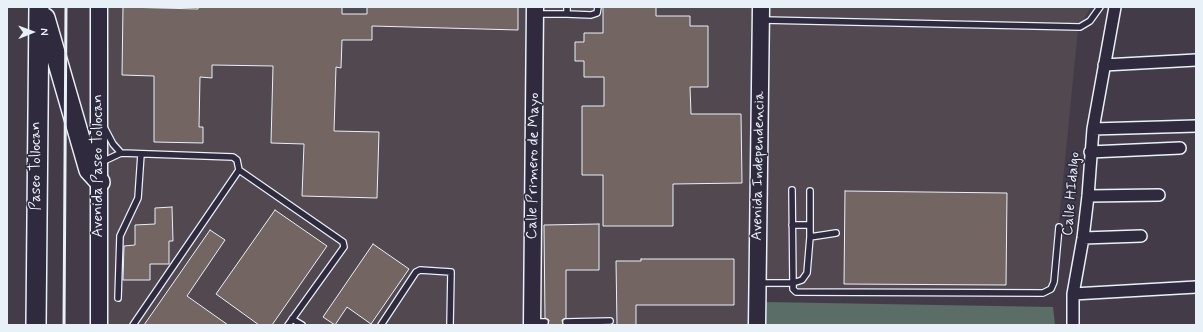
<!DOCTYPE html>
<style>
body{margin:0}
#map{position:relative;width:1203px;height:332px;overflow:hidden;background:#433c48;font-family:Mynerve,sans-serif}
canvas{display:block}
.frame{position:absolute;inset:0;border:8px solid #e8f1f8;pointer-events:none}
.north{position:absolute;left:12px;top:12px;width:40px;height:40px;-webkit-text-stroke:3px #2f2a3d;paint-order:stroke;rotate:89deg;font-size:11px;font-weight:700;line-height:16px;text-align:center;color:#e8f1f8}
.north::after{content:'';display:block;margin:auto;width:14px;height:18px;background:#e8f1f8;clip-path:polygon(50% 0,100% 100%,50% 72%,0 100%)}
</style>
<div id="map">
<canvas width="1203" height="332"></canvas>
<div class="frame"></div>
<div class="north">N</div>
</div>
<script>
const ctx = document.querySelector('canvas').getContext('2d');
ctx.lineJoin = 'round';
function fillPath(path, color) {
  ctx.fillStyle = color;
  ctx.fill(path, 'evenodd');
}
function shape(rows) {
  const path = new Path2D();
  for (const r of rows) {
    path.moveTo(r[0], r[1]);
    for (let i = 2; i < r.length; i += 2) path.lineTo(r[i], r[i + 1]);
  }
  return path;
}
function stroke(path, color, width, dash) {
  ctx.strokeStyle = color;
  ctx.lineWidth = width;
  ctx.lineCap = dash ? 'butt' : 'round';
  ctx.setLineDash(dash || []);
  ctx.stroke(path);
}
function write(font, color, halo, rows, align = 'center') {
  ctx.font = font + ' Mynerve,sans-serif';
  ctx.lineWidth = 3.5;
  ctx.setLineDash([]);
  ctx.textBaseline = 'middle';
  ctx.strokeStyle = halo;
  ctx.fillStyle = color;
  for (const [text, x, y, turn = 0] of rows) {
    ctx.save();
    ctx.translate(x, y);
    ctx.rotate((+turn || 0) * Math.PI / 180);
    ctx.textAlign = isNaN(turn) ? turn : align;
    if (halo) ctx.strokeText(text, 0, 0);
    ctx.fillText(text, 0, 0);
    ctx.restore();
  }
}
fillPath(shape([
 [109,7,1091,7,1078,29,1052,291,759,288,759,325,108,325]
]), '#514850');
fillPath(shape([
 [766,302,1053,307,1055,325,766,325]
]), '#5a6d66');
const building = shape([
 [123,7,198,9,198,7,342,7,342,14,367,14,367,7,518,7,518,30,372,26,372,40,342,40,341,68,336,67,334,131,379,132,377,198,302,196,304,144,271,143,273,66,212,65,212,78,200,77,199,127,203,127,203,143,154,142,154,76,122,75,123,7],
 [603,7,656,7,656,16,690,16,690,26,708,26,708,87,690,87,691,114,741,114,742,183,673,184,673,226,603,226,603,175,582,175,582,106,604,106,604,77,584,77,584,61,575,61,575,42,584,42,584,33,603,33,603,7],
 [845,191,1007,193,1006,285,844,284,845,191],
 [172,207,173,241,169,241,169,264,150,264,150,280,123,280,124,246,135,245,135,225,155,224,155,208,172,207],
 [275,210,327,246,272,325,259,325,216,294,275,210],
 [599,224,599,270,566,270,566,318,562,320,563,325,548,325,549,320,545,318,544,225,599,224],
 [210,230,225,240,187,296,228,325,144,325,210,230],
 [373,244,409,269,371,324,347,307,335,325,323,317,373,244],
 [641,259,734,259,734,305,636,305,636,325,617,325,616,261,641,261,641,259]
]);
fillPath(building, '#736561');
stroke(building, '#e8f1f8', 1);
const service = shape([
 [536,14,567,14,567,7],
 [567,14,591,15,597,13,598,7],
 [763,20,1080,27,1090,21,1100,7],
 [104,127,113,144,121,153],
 [102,162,121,153,233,157,237,160,239,170,343,242,344,247,288,325],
 [792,225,810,225],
 [836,233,810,237,807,273,802,280,793,283,793,289,796,292,1043,293,1051,289,1054,282,1059,227],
 [810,237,810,191],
 [758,283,793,283,792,190],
 [118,298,120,236,138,198,141,154],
 [292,319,302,325],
 [533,322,545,322],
 [566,322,610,321],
 [133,325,239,170],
 [381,325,416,272,420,270,451,272,450,325]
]);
const minor = shape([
 [1104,65,1196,60],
 [1093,129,1196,126],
 [1090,152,1180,148],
 [1088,196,1159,195],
 [1083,238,1141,236],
 [1073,294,1196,287],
 [1073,325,1073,294,1083,238,1088,196,1093,129,1115,7]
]);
const secondary = shape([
 [99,325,99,7],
 [532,325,535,7],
 [757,325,761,7]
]);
const trunk = shape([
 [45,18,89,170,100,182],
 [36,325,39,7]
]);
stroke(service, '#e8f1f8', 8);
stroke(minor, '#e8f1f8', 14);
stroke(secondary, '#e8f1f8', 19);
stroke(trunk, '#e8f1f8', 22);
stroke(service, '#2f2a3d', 5.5);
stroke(minor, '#2f2a3d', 11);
stroke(secondary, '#2f2a3d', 16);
stroke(trunk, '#2f2a3d', 19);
stroke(shape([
 [64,325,66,7]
]), '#e8f1f8', 3);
write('15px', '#e8f1f8', '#2f2a3d', [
 ["Paseo Tollocan",37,166,-90],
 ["Avenida Paseo Tollocan",99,166,-90],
 ["Calle Primero de Mayo",534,166,-89],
 ["Avenida Independencia",759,166,-89],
 ["Calle HIdalgo",1072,194,-85]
]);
</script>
